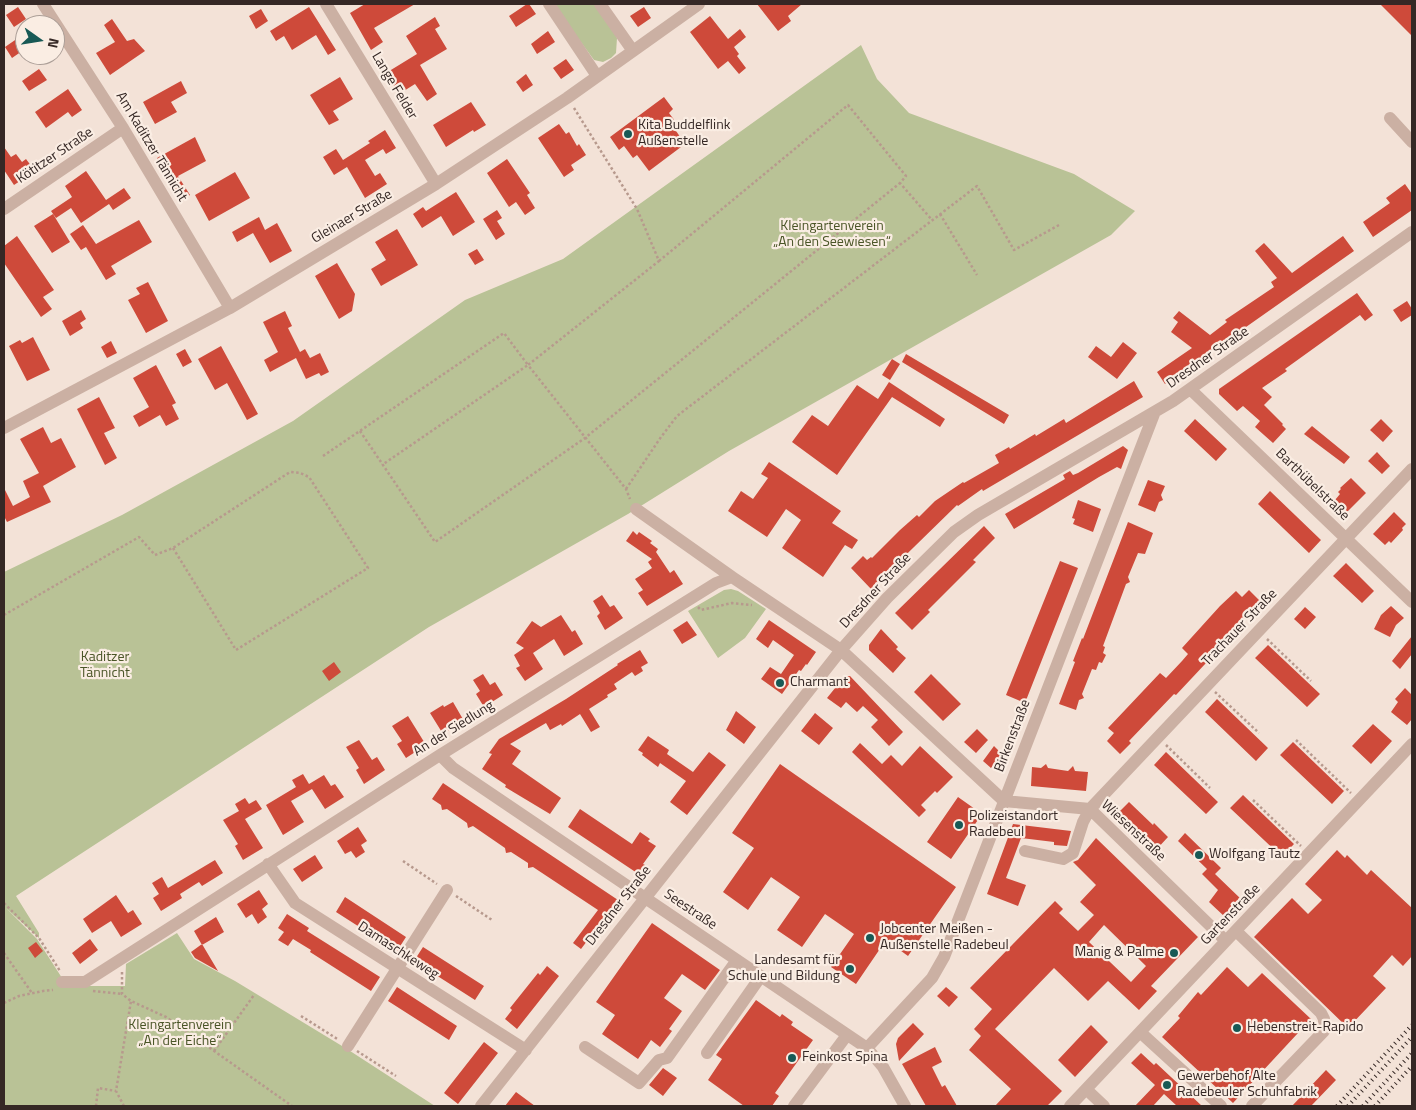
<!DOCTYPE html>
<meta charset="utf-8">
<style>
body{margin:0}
#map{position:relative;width:1416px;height:1110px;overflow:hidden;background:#f3e2d7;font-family:"Titillium Web",sans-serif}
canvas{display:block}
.frame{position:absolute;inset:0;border:5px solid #352825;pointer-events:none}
.north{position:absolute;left:15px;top:15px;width:50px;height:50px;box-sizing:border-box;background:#faede3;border:1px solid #ab9e97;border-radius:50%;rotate:103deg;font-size:14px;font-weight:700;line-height:20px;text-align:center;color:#352825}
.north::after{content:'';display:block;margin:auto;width:18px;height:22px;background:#185955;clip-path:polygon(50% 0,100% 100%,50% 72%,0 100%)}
</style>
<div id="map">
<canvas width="1416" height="1110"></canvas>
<div class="frame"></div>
<div class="north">N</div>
</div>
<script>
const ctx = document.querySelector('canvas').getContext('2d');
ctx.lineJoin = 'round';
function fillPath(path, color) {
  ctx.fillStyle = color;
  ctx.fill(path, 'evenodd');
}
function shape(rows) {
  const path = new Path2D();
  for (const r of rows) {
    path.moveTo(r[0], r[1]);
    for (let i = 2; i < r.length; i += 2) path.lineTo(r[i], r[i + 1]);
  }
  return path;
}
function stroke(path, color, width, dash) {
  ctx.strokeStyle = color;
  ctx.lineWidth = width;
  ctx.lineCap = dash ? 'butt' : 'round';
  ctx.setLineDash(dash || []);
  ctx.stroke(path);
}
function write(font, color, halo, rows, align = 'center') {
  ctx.font = font + ' "Titillium Web",sans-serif';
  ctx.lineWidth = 4.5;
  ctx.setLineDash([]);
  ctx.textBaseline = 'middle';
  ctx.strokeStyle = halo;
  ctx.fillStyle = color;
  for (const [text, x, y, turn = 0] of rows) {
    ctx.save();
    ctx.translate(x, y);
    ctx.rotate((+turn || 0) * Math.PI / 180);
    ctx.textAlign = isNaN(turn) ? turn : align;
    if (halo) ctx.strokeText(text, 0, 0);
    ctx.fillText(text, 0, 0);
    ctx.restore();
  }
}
fillPath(shape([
 [553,4,598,4,617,38,616,53,611,58,603,62,594,60],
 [861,45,877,79,909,113,1074,174,1135,211,1111,235,729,451,628,514,429,627,16,896,39,933,39,938,6,908,37,939,62,978,62,986,125,986,126,964,177,933,194,959,235,981,347,1049,435,1106,4,1106,4,572,122,515,293,421,465,300,563,259],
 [731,589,738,591,766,609,745,638,718,658,688,611,724,590]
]), '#b9c296');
fillPath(shape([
 [365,4,415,4,374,28,383,42,371,50,350,13],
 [527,4,529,4,536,14,516,27,509,16],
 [757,4,802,4,788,16,791,21,778,31],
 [1380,4,1412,4,1412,36],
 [18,7,26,19,14,27,6,15],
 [309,7,336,50,328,55,316,35,292,50,284,36,276,41,270,31],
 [644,7,651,18,638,27,630,16],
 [261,9,268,21,256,29,249,16],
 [710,16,728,39,740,29,746,37,734,47,739,54,737,56,746,68,739,74,728,61,718,69,690,32],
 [435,17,440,26,435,29,447,49,420,65,437,94,427,101,415,84,399,94,386,73,417,54,406,36],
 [112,19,127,41,134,39,145,51,110,75,96,53,115,42,104,25],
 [548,31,555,42,537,54,531,44],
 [18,38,25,49,12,58,5,47],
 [566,59,574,70,561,79,553,68],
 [39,69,47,80,29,91,22,81],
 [526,74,533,85,523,92,516,82],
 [340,77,353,99,333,111,339,120,329,125,310,95],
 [181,81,187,93,171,102,177,112,155,124,143,102],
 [68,89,82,110,72,117,68,112,46,128,35,112],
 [664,97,673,109,669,113,678,125,674,128,685,144,649,171,637,155,633,158,624,146,619,150,610,137],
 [471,102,486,125,474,132,473,130,446,147,433,125],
 [559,124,566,134,569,132,577,146,579,144,586,155,571,165,574,170,564,177,538,138],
 [385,130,396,148,386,154,383,149,365,160,375,176,380,173,387,184,365,198,347,167,334,175,323,157,336,149,343,160,370,143,368,141],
 [195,137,206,161,178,176,190,195,180,201,157,158],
 [4,147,11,157,16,154,22,162,26,159,35,171,14,185,4,170],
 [507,159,530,193,527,195,535,208,525,215,516,202,509,207,487,173],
 [86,171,106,200,124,188,131,198,113,210,109,204,81,223,71,208,56,218,51,211,72,197,65,186],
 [235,172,250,198,209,221,195,195],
 [1405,184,1412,194,1412,210,1373,237,1363,222,1390,203,1386,198],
 [456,192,475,222,453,236,441,216,422,228,413,214,423,207,426,211],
 [497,210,502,218,497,221,505,234,496,240,483,219],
 [53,214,70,242,52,253,34,226],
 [259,217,265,230,277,223,292,251,270,263,253,233,237,242,232,232],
 [139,220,152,242,111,266,116,274,106,280,86,247,81,250,70,234,83,225,96,244],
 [397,229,418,265,381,286,371,269,386,260,375,242],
 [17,236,54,290,43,297,52,309,41,317,4,263,4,246],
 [1343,236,1354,251,1165,384,1157,372,1192,348,1171,332,1178,322,1173,318,1179,311,1210,335,1227,322,1225,320,1274,287,1271,282,1277,278,1255,251,1264,243,1292,273],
 [477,249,484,260,475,265,468,254],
 [337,263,355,294,352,311,339,319,315,276],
 [148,282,168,321,146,333,128,300,140,294,136,288],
 [1357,293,1373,315,1365,321,1360,315,1285,369,1287,371,1262,388,1272,397,1264,405,1283,424,1282,425,1286,429,1273,443,1255,427,1260,421,1243,406,1237,411,1219,394,1219,389],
 [1407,301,1412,309,1412,315,1401,322,1393,310],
 [81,310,86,319,80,323,83,328,70,336,62,321],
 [285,311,292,326,288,328,300,352,305,349,310,358,320,353,329,372,321,376,319,373,306,379,296,358,270,372,264,360,278,352,263,322],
 [33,337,50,370,27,381,9,346,20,340,22,343],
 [111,341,117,353,107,358,101,347],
 [1123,342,1137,353,1117,379,1088,357,1096,346,1111,357],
 [221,346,258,414,247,420,227,383,215,390,198,359],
 [185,349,192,362,183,367,176,354],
 [906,354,1009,415,1004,424,902,362],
 [892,359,900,364,890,380,882,375],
 [156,365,176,403,172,405,179,419,166,426,160,415,139,427,133,416,149,407,133,378],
 [1134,381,1143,397,983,491,982,489,958,506,957,505,871,589,851,568,863,556,867,560,871,557,872,558,900,530,917,515,919,517,935,501,963,482,964,483,999,463,995,455,1009,447,1010,449,1035,434,1036,436,1064,419,1066,423],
 [889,382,945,419,940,427,892,397,837,475,792,442,812,415,828,426,857,385,878,399],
 [99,397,115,428,104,433,117,458,105,465,77,409],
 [1195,419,1227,449,1216,461,1184,431],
 [1381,419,1393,431,1383,442,1370,430],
 [1312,426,1350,457,1344,464,1304,434],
 [43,427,51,443,61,438,76,467,43,486,51,502,7,522,4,516,4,488,13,506,30,497,23,481,39,473,20,439],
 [1123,446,1128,450,1121,469,1117,467,1099,477,1014,529,1005,514,1065,479,1063,475,1070,471,1073,475,1078,473],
 [1377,452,1390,466,1382,474,1368,461],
 [769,462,841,511,832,523,858,540,852,549,845,545,823,577,782,548,801,520,786,509,767,537,728,511,741,491,753,499,768,478,761,474],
 [1351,478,1366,493,1347,512,1335,500,1340,494,1338,492,1341,489,1340,488],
 [1148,480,1165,486,1161,495,1163,500,1159,502,1155,512,1138,505],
 [1270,491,1321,540,1309,553,1258,504],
 [1078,500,1101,509,1093,532,1073,524,1075,519,1072,518],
 [1394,512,1406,524,1402,528,1403,530,1391,543,1389,541,1385,545,1373,534],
 [1128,522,1153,533,1145,554,1138,553,1128,577,1130,582,1126,584,1103,646,1105,647,1103,653,1106,655,1102,663,1099,662,1096,670,1092,669,1082,694,1084,698,1079,700,1076,710,1059,704,1075,662,1073,661,1082,638,1083,639],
 [984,526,995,538,973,560,976,562,928,610,930,612,912,630,895,613],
 [633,531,637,535,639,532,652,541,650,543,658,549,656,552,670,573,674,570,683,584,647,606,638,593,643,590,635,579,652,568,648,562,652,559,626,541],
 [1060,561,1078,568,1025,703,1006,695],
 [1346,563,1374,591,1362,603,1333,576],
 [1249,590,1262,603,1252,614,1251,612,1211,654,1204,661,1206,663,1176,695,1174,694,1129,741,1131,743,1120,754,1107,741,1114,733,1108,728,1160,673,1166,678,1182,661,1188,654,1182,648,1220,606,1236,591,1242,597],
 [602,595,610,607,614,605,623,618,605,630,597,616,600,613,593,601],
 [1391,606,1404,618,1396,625,1390,637,1374,629,1381,615],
 [1305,607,1316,617,1305,629,1294,619],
 [561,615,572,632,575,630,583,644,564,656,554,639,533,653,543,669,525,681,516,668,520,666,514,655,524,648,516,643,532,621,541,627],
 [769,620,816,652,807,665,806,664,801,671,799,670,782,694,761,679,770,667,781,674,794,655,773,640,768,648,756,639],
 [687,621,697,635,682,644,673,630],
 [881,629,898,647,896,649,906,658,893,673,869,650,869,645],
 [1412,636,1412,654,1400,669,1392,661],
 [1268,645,1320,694,1307,707,1255,658],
 [640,650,648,663,641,667,643,671,635,676,632,672,614,684,617,689,607,695,608,697,589,709,600,727,591,732,580,714,562,726,561,724,550,730,546,723,510,744,521,751,512,764,561,798,550,814,505,787,506,785,482,769,492,754,489,753,499,739,566,699,618,665,617,664],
 [334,662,341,672,329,681,322,671],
 [483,674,490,685,495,682,503,695,484,707,476,694,480,691,473,680],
 [931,674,961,704,943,721,914,692],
 [850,676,903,732,889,746,871,727,878,720,863,706,857,712,846,702,841,708,827,698,844,677],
 [1405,688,1412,695,1412,719,1407,725,1391,712,1398,702,1395,699],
 [1217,699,1268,748,1256,761,1205,712],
 [453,702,464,721,443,734,430,713,443,705,444,707],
 [736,711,756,727,744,744,726,730],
 [815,713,833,728,819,745,801,731],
 [408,716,426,745,406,758,397,744,402,741,392,726],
 [1373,724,1392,741,1371,764,1352,746],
 [977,729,988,740,976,753,964,742],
 [648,736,669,750,667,754,693,772,709,752,726,765,687,815,670,802,686,781,660,763,658,767,642,755,643,753,638,750],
 [359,740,372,760,377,757,385,770,364,784,356,770,359,768,346,747],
 [1293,742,1344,791,1332,804,1280,755],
 [860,743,882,764,891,755,902,766,920,746,953,777,937,793,935,791,921,805,926,810,919,817,852,752],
 [994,746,1003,755,991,768,983,761],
 [1166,752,1218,802,1206,814,1154,765],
 [780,764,956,887,908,956,886,940,856,984,831,967,854,934,825,914,802,947,777,930,800,897,771,877,748,910,723,892,754,848,732,833],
 [1046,764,1048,768,1068,771,1073,766,1075,771,1088,772,1086,791,1031,786,1032,767,1041,768],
 [303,774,309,784,324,775,331,786,335,784,344,797,325,809,312,789,291,801,304,822,283,835,266,805,296,787,292,780],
 [443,783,618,900,608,916,606,916,581,949,573,943,598,910,533,867,528,868,528,863,511,852,506,853,505,848,473,826,468,828,467,823,447,809,442,810,441,805,432,799],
 [1243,795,1294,844,1282,857,1230,808],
 [958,797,982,814,951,859,927,842],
 [245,798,249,804,256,800,262,809,245,819,263,848,243,860,235,846,238,844,223,820,239,811,235,804],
 [1129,802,1153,825,1154,823,1168,837,1155,851,1117,814],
 [580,809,632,844,640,832,650,839,648,841,656,846,643,864,645,865,640,873,637,873,568,827],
 [1013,824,1071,831,1067,846,1054,845,1054,842,1021,838,1006,878,1026,885,1018,906,987,894],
 [358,827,367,841,361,845,365,852,356,858,351,851,345,854,337,841],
 [1185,833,1221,868,1215,874,1242,900,1225,917,1209,902,1218,890,1202,874,1207,869,1178,841],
 [1096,838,1198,937,1151,986,1157,991,1139,1010,1108,981,1088,1001,1054,968,995,1029,1062,1091,1047,1106,995,1106,1011,1089,969,1050,981,1036,974,1029,992,1009,970,988,1055,901,1063,909,1059,913,1078,931,1094,915,1080,902,1096,885,1073,862,1078,860],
 [1104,925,1146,966,1131,982,1089,942],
 [1337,850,1345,858,1347,855,1367,875,1371,870,1412,908,1412,956,1403,966,1392,955,1373,976,1386,988,1348,1028,1254,937,1292,898,1308,914,1322,900,1305,884],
 [315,855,323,868,302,882,293,869],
 [215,860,223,873,202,886,199,882,180,894,182,898,161,911,153,898,159,894,152,883,162,877,168,888],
 [259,890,268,904,262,909,267,917,258,924,252,914,246,918,237,904],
 [116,895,128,913,133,910,142,924,121,937,111,921,92,933,83,919],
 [345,897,406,937,397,951,336,912],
 [287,914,309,928,307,931,380,977,371,991,310,952,311,950,293,939,288,946,278,940,284,932,278,928],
 [216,917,224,932,202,945,194,931],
 [652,923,720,970,705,990,682,974,664,998,682,1011,669,1029,672,1031,660,1047,651,1040,638,1059,602,1034,615,1015,596,1002],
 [90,939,98,950,80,964,72,953],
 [36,942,43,951,35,958,28,948],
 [202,944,218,971,195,958,191,952],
 [423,947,484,986,475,1000,414,961],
 [547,966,559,976,517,1029,505,1019,512,1010,510,1008,538,973,540,975],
 [1227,967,1248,987,1262,973,1311,1019,1233,1103,1162,1037,1180,1018,1178,1016,1198,992,1201,995],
 [397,987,457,1026,449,1040,388,1001],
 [946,987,958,997,949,1007,937,996],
 [756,1000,780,1017,782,1014,793,1022,791,1025,813,1040,775,1093,779,1096,772,1106,744,1106,708,1080,722,1059,716,1055],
 [913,1023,924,1034,899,1061,896,1044,898,1038],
 [1091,1025,1108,1042,1075,1077,1058,1060],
 [484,1042,498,1053,458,1104,444,1093],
 [935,1047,942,1062,932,1067,942,1087,945,1085,957,1106,926,1106,902,1064],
 [1141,1053,1154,1065,1156,1063,1202,1106,1177,1106,1164,1094,1153,1106,1135,1106,1155,1085,1131,1063],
 [663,1068,677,1078,663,1096,649,1085],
 [1326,1070,1336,1080,1311,1106,1292,1106],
 [516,1092,535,1106,505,1106]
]), '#ce4a3a');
stroke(shape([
 [574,108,637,209,659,261,528,365,626,489,630,499],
 [940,214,977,275],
 [659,261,848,105,906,176,900,183,932,220],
 [360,431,435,542,585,438,900,183],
 [323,456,504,333,528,365,382,465],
 [626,489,661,437,677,416,977,186,1014,250,1059,225],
 [698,607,701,610,732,603,752,605],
 [4,615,139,537,155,555,173,548,290,472,300,473,309,477,368,568,236,650,173,548],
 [1267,639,1311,681],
 [1215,692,1259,733],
 [1296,740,1351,793],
 [1166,745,1210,788],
 [1253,800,1301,846],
 [403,861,437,884],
 [456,896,492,920],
 [4,903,39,938,60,971],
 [4,953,32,993],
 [122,972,122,994,131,1001,166,1017,292,1106],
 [93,991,122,994],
 [4,1003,19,996,43,991,53,990],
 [301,1016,339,1040],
 [214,1051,254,995],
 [357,1051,396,1076],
 [96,1106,98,1088,116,1091],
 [124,1106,116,1091,131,1001]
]), '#b7998d', 2.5, [2.5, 2.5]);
stroke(shape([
 [43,4,123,128,230,308],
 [326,4,436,184],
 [549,4,597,76],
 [600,4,633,51],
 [1390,118,1412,142],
 [4,209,123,128],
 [1190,389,1412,602],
 [4,428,230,308,436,184,567,98,699,4],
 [636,509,732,577],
 [440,755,453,768,867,1048,883,1067,905,1106],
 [1025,851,1063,859,1073,853,1083,822,1090,809,1412,469],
 [268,864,295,903,526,1050],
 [1236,931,1321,1013,1324,1019,1324,1031,1252,1106],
 [62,982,85,982,440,755,716,583,732,577,841,650,1004,801,1090,809,1226,941],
 [1140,1032,1221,1106],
 [348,1046,447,890],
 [585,1047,639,1083,659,1060,667,1058,737,960],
 [867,1048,932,978,944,957,1154,414],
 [707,1053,761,976],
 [1086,1089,1104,1106],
 [481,1106,841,650,887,598,954,532,978,515,1173,401,1412,232],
 [794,1106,847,1035],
 [1070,1106,1412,744]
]), '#cbb0a3', 12);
stroke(shape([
 [1337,1106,1412,1025],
 [1348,1106,1412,1037],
 [1363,1106,1412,1053],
 [1375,1106,1412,1066]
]), '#352825', 4, [1, 4]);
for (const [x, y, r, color] of [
 [628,134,5,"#185955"],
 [780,683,5,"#185955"],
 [959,825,5,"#185955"],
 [1199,855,5,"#185955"],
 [870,938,5,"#185955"],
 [1174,953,5,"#185955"],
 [850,969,5,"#185955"],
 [1237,1028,5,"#185955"],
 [792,1058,5,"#185955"],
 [1167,1085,5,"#185955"]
]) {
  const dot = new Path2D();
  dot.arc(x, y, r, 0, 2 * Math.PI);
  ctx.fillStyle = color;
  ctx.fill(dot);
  stroke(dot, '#faede3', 2);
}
write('14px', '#352825', '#faede3', [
 ["Lange Felder",394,86,59],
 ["Am Kaditzer Tännicht",151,147,59],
 ["Kötitzer Straße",55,156,-34],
 ["Gleinaer Straße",352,217,-31],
 ["Dresdner Straße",1208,358,-35],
 ["Barthübelstraße",1312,485,44],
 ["Dresdner Straße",876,591,-47],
 ["Trachauer Straße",1240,628,-46],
 ["An der Siedlung",454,729,-32],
 ["Birkenstraße",1013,736,-69],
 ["Wiesenstraße",1133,831,43],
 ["Dresdner Straße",619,906,-52],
 ["Seestraße",690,910,34],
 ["Gartenstraße",1231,915,-46],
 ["Damaschkeweg",398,951,33]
]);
write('14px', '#352825', '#faede3', [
 ["Kita Buddelflink",638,126],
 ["Außenstelle",638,142],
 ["Charmant",790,683],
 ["Polizeistandort",969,817],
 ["Radebeul",969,833],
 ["Wolfgang Tautz",1209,855],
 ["Jobcenter Meißen -",880,930],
 ["Außenstelle Radebeul",880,946],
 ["Manig & Palme",1164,953,"right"],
 ["Landesamt für",840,961,"right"],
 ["Schule und Bildung",840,977,"right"],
 ["Hebenstreit-Rapido",1247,1028],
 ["Feinkost Spina",802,1058],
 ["Gewerbehof Alte",1177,1077],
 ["Radebeuler Schuhfabrik",1177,1093]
], 'left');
write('14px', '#4a5527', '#faede3', [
 ["Kleingartenverein",832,227],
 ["„An den Seewiesen“",832,243],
 ["Kaditzer",105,658],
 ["Tännicht",105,674],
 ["Kleingartenverein",180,1026],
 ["„An der Eiche“",180,1042]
]);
</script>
